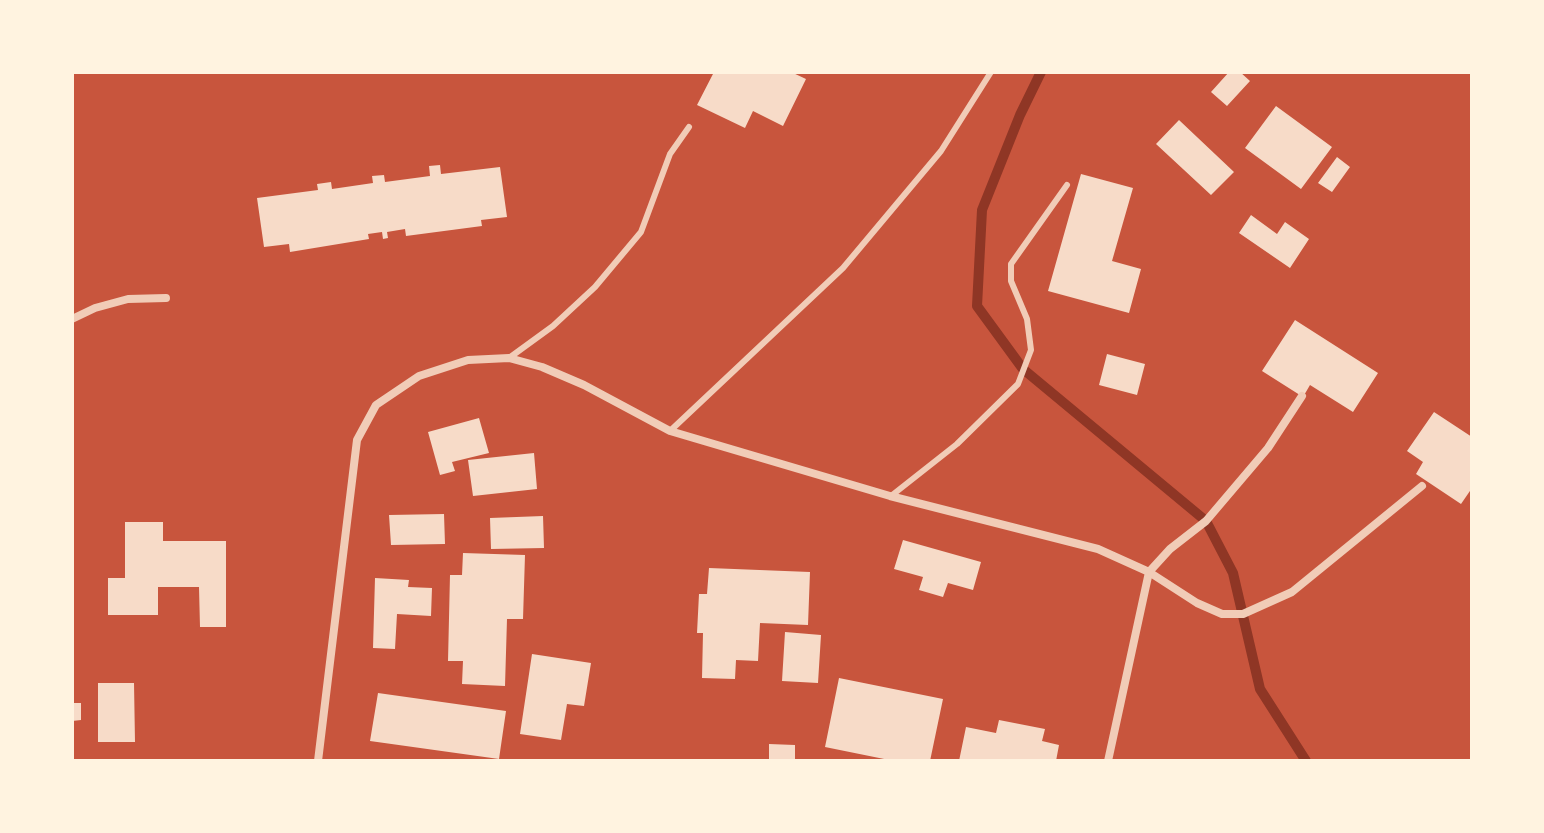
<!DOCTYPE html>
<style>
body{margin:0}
#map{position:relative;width:1544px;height:833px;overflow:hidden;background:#c8553d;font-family:Cabin,sans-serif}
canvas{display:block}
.frame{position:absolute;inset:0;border:74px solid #fff3e0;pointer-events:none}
</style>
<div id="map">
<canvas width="1544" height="833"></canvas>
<div class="frame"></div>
</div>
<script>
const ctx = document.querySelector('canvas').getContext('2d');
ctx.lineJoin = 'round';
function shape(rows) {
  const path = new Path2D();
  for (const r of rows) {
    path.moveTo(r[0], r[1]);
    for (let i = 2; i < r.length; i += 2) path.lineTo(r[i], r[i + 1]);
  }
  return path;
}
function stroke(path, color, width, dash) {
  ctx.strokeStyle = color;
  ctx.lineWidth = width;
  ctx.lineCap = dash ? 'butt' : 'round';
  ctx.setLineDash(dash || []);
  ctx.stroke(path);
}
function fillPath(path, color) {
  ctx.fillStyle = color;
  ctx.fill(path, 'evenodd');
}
stroke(shape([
 [1041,72,1020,115,982,210,977,306,1023,369,1206,521,1233,573,1260,689,1306,761]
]), '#8f3625', 10);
fillPath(shape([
 [714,72,791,72,806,79,783,126,753,111,745,128,697,105],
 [1229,72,1240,72,1250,81,1227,106,1211,92],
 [1276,106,1332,147,1301,189,1245,148],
 [1179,120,1234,172,1211,195,1156,144],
 [1337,157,1350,167,1332,192,1318,183],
 [440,165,441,174,500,167,507,217,481,220,482,226,406,236,405,229,387,232,388,238,383,239,382,232,368,234,369,239,290,252,289,244,264,247,257,198,318,190,317,184,331,182,332,189,373,183,372,176,384,175,385,182,430,176,429,166],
 [1081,174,1133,188,1112,261,1141,269,1129,313,1048,291],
 [1251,215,1277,234,1285,222,1309,239,1290,268,1239,233],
 [1295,320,1378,373,1353,412,1310,385,1303,397,1262,371],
 [1107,354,1145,364,1137,395,1099,385],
 [1434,412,1472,437,1472,488,1461,504,1416,474,1423,462,1407,451],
 [479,418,489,453,452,462,455,471,440,475,428,432],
 [534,453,537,489,473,496,468,460],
 [444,514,445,544,391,545,389,515],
 [543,516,544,548,491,549,490,518],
 [125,522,163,522,163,541,226,541,226,627,200,627,199,587,158,587,158,615,108,615,108,578,125,578],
 [903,540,981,562,973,590,948,583,943,597,919,590,923,577,894,569],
 [463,553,525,555,523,619,507,619,505,686,462,684,463,661,448,661,450,575,462,575],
 [709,568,810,572,808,625,760,623,758,661,736,660,735,679,702,678,703,633,697,633,699,594,707,594],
 [375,578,409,580,408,587,432,588,431,616,397,614,395,649,373,648],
 [785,632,821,635,818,683,782,681],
 [532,654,591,663,584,706,567,704,561,740,520,734],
 [839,678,943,699,930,761,894,761,825,747],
 [98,683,134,683,135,742,98,742],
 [378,693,506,711,499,759,370,741],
 [72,703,81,703,81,720,72,721],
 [999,720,1045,729,1042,741,1059,745,1056,761,959,761,966,727,996,733],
 [769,744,795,745,795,761,769,761]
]), '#f7dbc8');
stroke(shape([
 [509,358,553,326,595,287,641,232,670,154,689,127],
 [670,431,843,268,941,151,991,72],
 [891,496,957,444,1018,384,1031,350,1027,319,1011,281,1011,264,1067,185]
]), '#f1ccb7', 6);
stroke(shape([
 [72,319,95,308,128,299,166,298],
 [1302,396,1268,448,1206,521,1170,549,1149,572,1197,603,1222,614,1243,614,1292,592,1422,486],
 [318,761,357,440,376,405,419,376,468,360,509,358,542,367,584,385,670,431,890,496,1098,549,1149,572,1108,761]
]), '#f1ccb7', 8);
</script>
